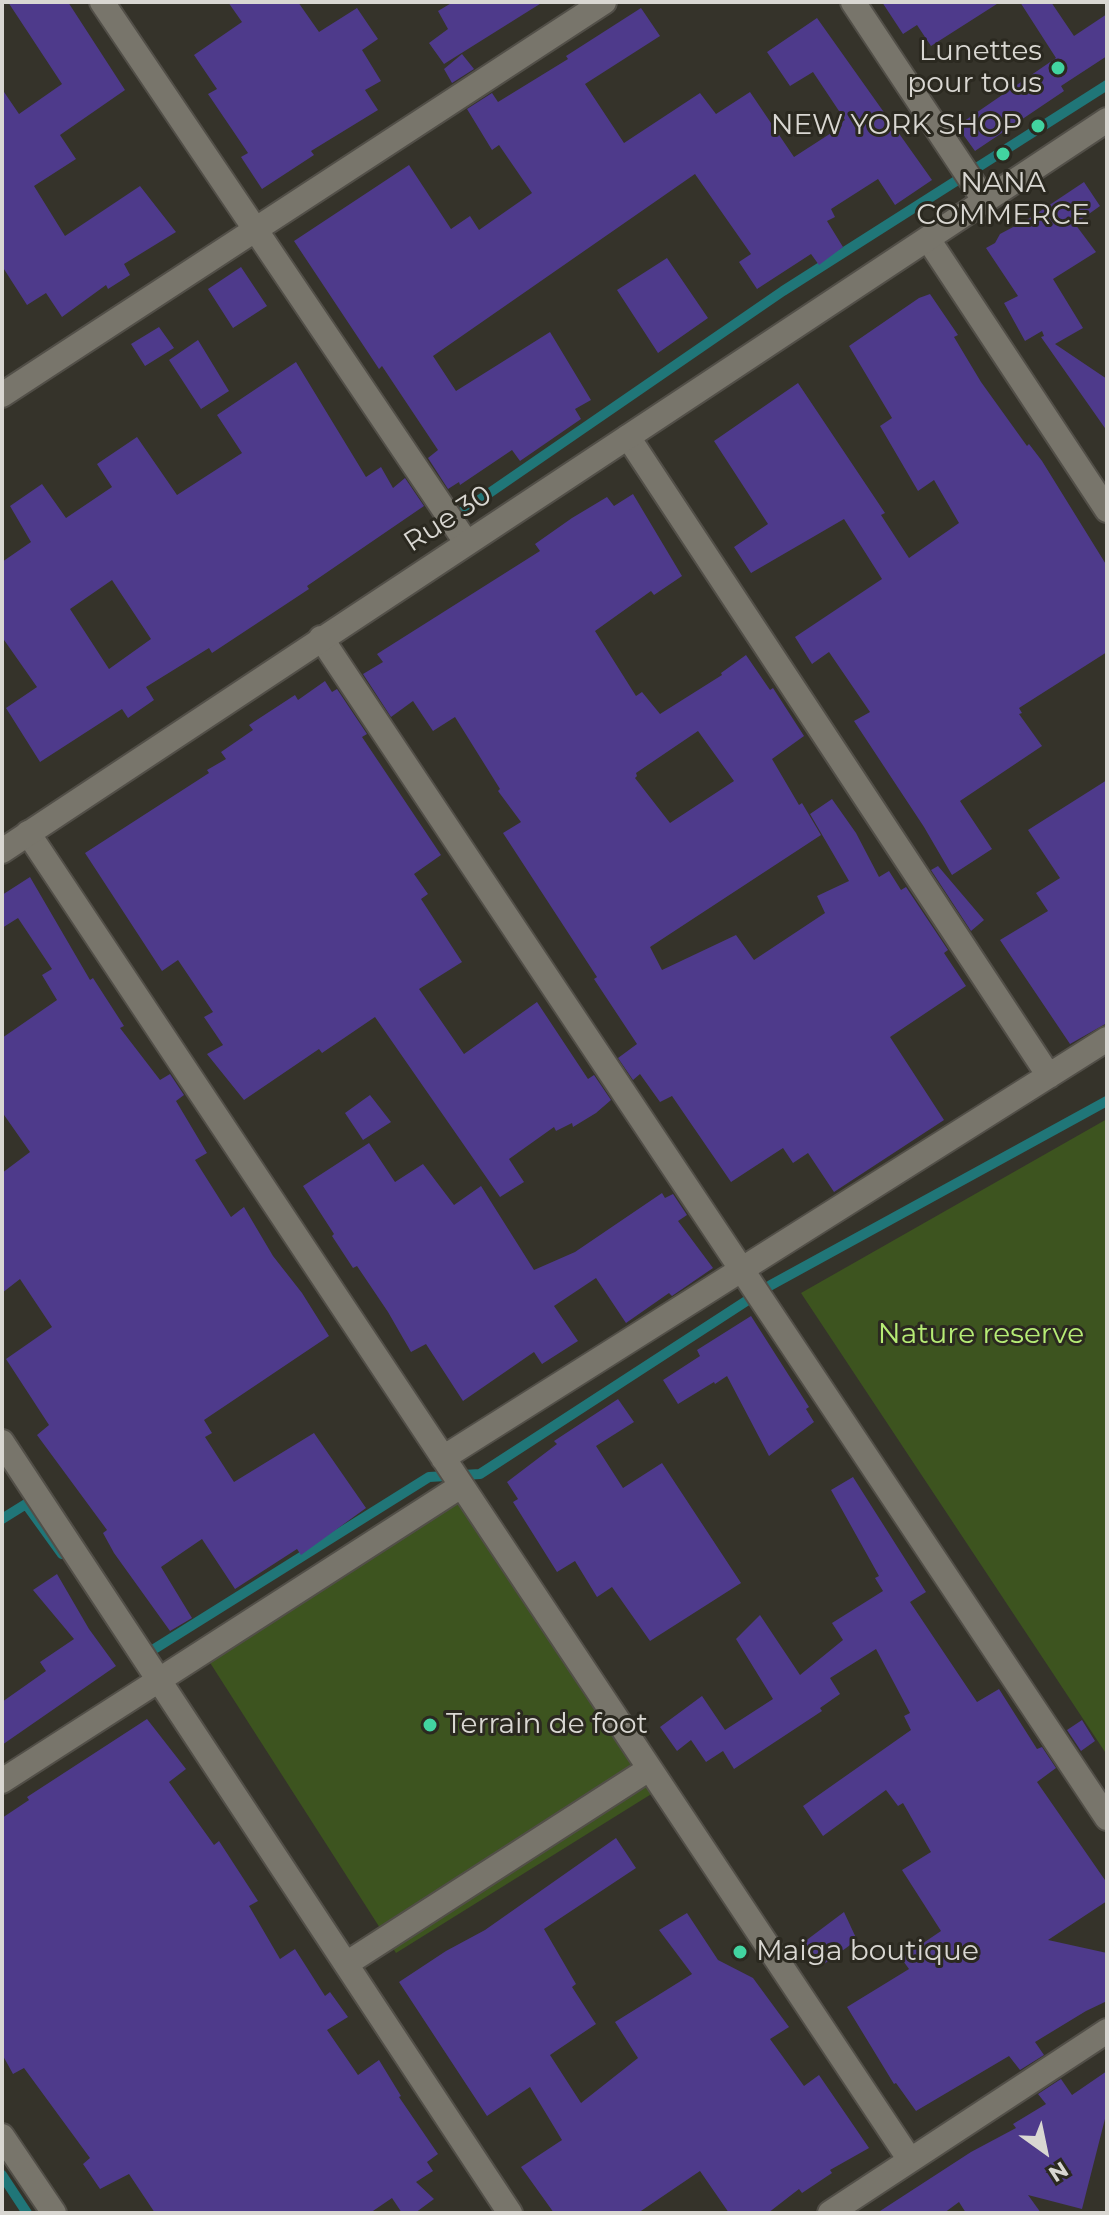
<!DOCTYPE html>
<style>
body{margin:0}
#map{position:relative;width:1109px;height:2215px;overflow:hidden;background:#35332a;font-family:Montserrat,sans-serif}
canvas{display:block}
.frame{position:absolute;inset:0;border:4px solid #d9d7d2;pointer-events:none}
.north{position:absolute;left:1005px;top:2111px;width:80px;height:80px;-webkit-text-stroke:6px #2b2920;paint-order:stroke;rotate:147deg;font-size:22px;font-weight:700;line-height:32px;text-align:center;color:#d9d7d2}
.north::after{content:'';display:block;margin:auto;width:28px;height:36px;background:#d9d7d2;clip-path:polygon(50% 0,100% 100%,50% 72%,0 100%)}
</style>
<div id="map">
<canvas width="1109" height="2215"></canvas>
<div class="frame"></div>
<div class="north">N</div>
</div>
<script>
const ctx = document.querySelector('canvas').getContext('2d');
ctx.lineJoin = 'round';
function fillPath(path, color) {
  ctx.fillStyle = color;
  ctx.fill(path, 'evenodd');
}
function shape(rows) {
  const path = new Path2D();
  for (const r of rows) {
    path.moveTo(r[0], r[1]);
    for (let i = 2; i < r.length; i += 2) path.lineTo(r[i], r[i + 1]);
  }
  return path;
}
function stroke(path, color, width, dash) {
  ctx.strokeStyle = color;
  ctx.lineWidth = width;
  ctx.lineCap = dash ? 'butt' : 'round';
  ctx.setLineDash(dash || []);
  ctx.stroke(path);
}
function write(font, color, halo, rows, align = 'center') {
  ctx.font = font + ' Montserrat,sans-serif';
  ctx.lineWidth = 6;
  ctx.setLineDash([]);
  ctx.textBaseline = 'middle';
  ctx.strokeStyle = halo;
  ctx.fillStyle = color;
  for (const [text, x, y, turn = 0] of rows) {
    ctx.save();
    ctx.translate(x, y);
    ctx.rotate((+turn || 0) * Math.PI / 180);
    ctx.textAlign = isNaN(turn) ? turn : align;
    if (halo) ctx.strokeText(text, 0, 0);
    ctx.fillText(text, 0, 0);
    ctx.restore();
  }
}
fillPath(shape([
 [1107,1119,1107,1755,801,1293],
 [461,1495,653,1793,396,1953,207,1658]
]), '#3d541f');
stroke(shape([
 [453,518,783,291,1107,85],
 [2,1519,26,1504,62,1554],
 [143,1656,429,1477,480,1474,771,1285,1107,1101],
 [2,2175,27,2213]
]), '#207678', 10);
fillPath(shape([
 [8,2,68,2,125,90,60,135,76,159,34,186,65,236,140,186,176,232,124,264,130,275,108,289,106,285,62,317,46,293,27,305,2,266,2,89,19,114,62,84],
 [228,2,298,2,319,32,357,8,378,39,362,50,381,81,365,90,378,110,311,151,314,155,262,189,241,157,248,153,208,94,217,89,194,55,242,22],
 [453,2,543,2,444,64,429,43,448,29,438,11],
 [882,2,1000,2,931,46,917,25,903,34],
 [1020,2,1051,2,1074,36,1107,14,1107,56,1061,86,1064,91,975,151,957,126,1056,58],
 [641,8,660,36,585,84,624,143,700,93,716,114,750,92,794,157,842,126,840,123,845,120,813,72,790,86,767,52,817,18,932,180,895,205,878,179,831,209,835,217,827,221,843,247,819,265,811,254,757,289,739,262,751,254,695,174,433,356,456,391,550,332,591,400,575,409,581,419,520,461,512,450,460,485,459,482,448,489,428,458,438,450,382,366,379,369,294,241,409,165,451,229,470,216,479,230,532,193,499,145,492,150,467,109,492,93,498,102,568,59,566,56],
 [462,54,474,69,452,83,444,69],
 [1084,182,1100,206,1075,224,1096,252,1053,279,1083,328,1055,344,1107,379,1107,431,1041,337,1044,336,1042,331,1025,341,1004,303,1018,296,986,248,995,243,1000,234,1030,218],
 [667,258,708,318,658,353,617,290],
 [241,267,267,306,233,328,208,289],
 [930,294,958,335,954,337,981,382,1027,446,1029,444,1042,461,1107,566,1107,652,1019,708,1022,713,1019,714,1042,746,960,801,992,849,952,875,924,827,854,721,870,712,829,652,812,664,795,637,882,579,844,519,751,573,734,547,768,524,714,441,798,383,885,513,881,515,909,558,959,523,934,480,918,491,880,426,892,418,849,346,919,298],
 [159,327,174,348,145,366,131,344],
 [198,340,229,391,201,409,169,360],
 [296,362,366,477,381,467,393,488,405,478,424,506,307,586,309,589,212,653,209,648,146,687,154,700,128,718,122,709,40,762,6,708,37,687,2,637,2,562,31,542,10,506,42,484,66,518,112,487,97,464,137,437,177,495,242,453,217,415],
 [112,580,151,639,109,669,70,609],
 [633,494,682,576,654,595,651,591,595,631,636,696,642,692,660,714,722,675,721,673,746,655,770,690,773,688,804,736,772,759,799,805,802,803,821,835,650,947,662,970,736,935,754,960,825,913,817,896,849,881,810,814,832,799,856,833,879,877,889,871,901,890,906,887,948,950,944,953,966,986,890,1037,944,1120,834,1192,808,1153,793,1163,783,1148,731,1182,672,1096,660,1102,640,1074,633,1080,618,1058,637,1044,594,979,597,977,503,833,521,822,498,791,500,789,455,717,433,731,413,701,391,717,363,674,383,662,377,654,540,551,535,544,572,518,607,497,614,506],
 [698,731,734,781,670,823,635,778,637,776,636,773],
 [325,681,332,692,337,689,367,734,362,737,441,855,414,874,428,894,421,899,462,962,419,989,464,1054,537,1002,588,1079,594,1075,611,1100,596,1113,573,1127,572,1123,556,1131,554,1127,509,1159,524,1182,500,1197,375,1017,322,1053,319,1049,244,1100,207,1054,223,1045,204,1017,213,1012,178,960,162,971,85,853,209,773,207,770,226,759,221,752,253,730,249,725,295,695,298,700],
 [1107,780,1107,1023,1070,1044,1000,940,1048,911,1036,893,1060,878,1028,830],
 [938,866,984,920,971,931,931,870],
 [30,877,90,980,93,978,124,1026,120,1028,160,1080,170,1074,184,1095,176,1101,207,1153,195,1160,231,1217,244,1207,273,1256,302,1293,329,1336,204,1420,212,1433,205,1437,234,1482,314,1433,366,1508,301,1555,297,1549,235,1589,202,1539,161,1567,192,1618,170,1631,114,1553,103,1533,107,1530,37,1435,49,1425,6,1359,52,1327,20,1279,2,1293,2,1173,30,1152,2,1112,2,1038,57,1000,42,975,52,969,18,918,2,928,2,895],
 [370,1095,391,1122,363,1140,345,1113],
 [369,1143,395,1182,423,1164,454,1205,481,1186,534,1270,575,1252,662,1193,665,1198,673,1194,687,1215,678,1221,713,1268,672,1296,669,1293,626,1323,596,1278,554,1306,578,1341,542,1364,534,1352,463,1401,426,1344,411,1352,388,1312,357,1266,353,1268,332,1236,334,1234,303,1186],
 [751,1316,809,1407,806,1409,814,1422,769,1456,727,1376,715,1384,714,1382,678,1404,663,1380,700,1356,697,1350],
 [618,1399,634,1422,596,1446,623,1488,662,1463,741,1583,650,1641,612,1587,597,1597,575,1561,557,1572,513,1502,518,1499,507,1482,557,1444,554,1441],
 [853,1477,926,1592,910,1602,977,1702,999,1689,1037,1749,1042,1747,1056,1768,1037,1782,1107,1883,1107,1901,1048,1940,1107,1953,1107,2001,1086,2011,1035,2042,1044,2055,1020,2070,1009,2056,916,2111,896,2083,894,2084,847,2007,909,1969,901,1958,941,1931,902,1870,931,1852,903,1803,898,1806,886,1790,823,1836,803,1806,911,1730,904,1716,910,1713,876,1649,830,1678,840,1694,820,1708,822,1711,734,1769,723,1751,706,1762,691,1740,677,1751,660,1727,702,1696,725,1730,773,1699,736,1639,760,1615,800,1675,843,1640,832,1623,883,1591,875,1578,879,1576,831,1490],
 [57,1574,89,1629,116,1666,2,1745,2,1702,46,1671,40,1662,74,1639,33,1590],
 [147,1719,186,1769,169,1782,214,1845,219,1841,258,1901,249,1906,280,1959,295,1949,325,1996,330,1992,348,2017,327,2030,358,2075,379,2060,401,2096,399,2097,438,2154,427,2162,433,2171,416,2182,434,2199,415,2213,402,2213,392,2198,370,2213,155,2213,129,2174,100,2189,83,2164,90,2158,24,2068,13,2074,2,2054,2,1818,29,1800,27,1797],
 [1082,1720,1095,1741,1081,1751,1067,1730],
 [616,1838,636,1868,544,1929,576,1984,572,1987,596,2024,550,2055,581,2103,638,2058,615,2022,692,1974,659,1930,687,1913,718,1960,753,1978,789,2027,770,2039,804,2086,819,2075,869,2148,830,2170,832,2173,802,2193,799,2189,768,2213,729,2213,700,2171,638,2213,554,2213,521,2167,562,2140,530,2087,487,2116,399,1982,446,1951,485,1930],
 [844,1912,857,1940,820,1967,804,1942],
 [1107,2071,1107,2111,1082,2209,1028,2195,1041,2213,966,2213,959,2202,944,2213,877,2213,971,2152,1016,2128,1013,2124,1046,2104,1038,2094,1061,2079,1072,2095]
]), '#4e3a8b');
const street = shape([
 [102,2,466,542],
 [853,2,985,201],
 [928,239,1107,510],
 [2,395,604,2],
 [628,437,1049,1076],
 [321,638,1107,1818],
 [28,833,910,2160],
 [2,1442,510,2213],
 [443,1458,1107,1039],
 [2,1781,461,1486],
 [346,1964,649,1769],
 [2,2136,54,2213],
 [830,2213,1107,2031]
]);
const secondary = shape([
 [2,851,1107,120]
]);
stroke(street, '#524f48', 28);
stroke(secondary, '#524f48', 28);
stroke(street, '#78756b', 24);
stroke(secondary, '#78756b', 24);
for (const [x, y, r, color] of [
 [1058,68,8,"#42d4a0"],
 [1038,126,8,"#42d4a0"],
 [1003,154,8,"#42d4a0"],
 [430,1725,8,"#42d4a0"],
 [740,1952,8,"#42d4a0"]
]) {
  const dot = new Path2D();
  dot.arc(x, y, r, 0, 2 * Math.PI);
  ctx.fillStyle = color;
  ctx.fill(dot);
  stroke(dot, '#2b2920', 3);
}
write('28px', '#d9d7d2', '#2b2920', [
 ["Lunettes",1042,52],
 ["pour tous",1042,84],
 ["NEW YORK SHOP",1022,126],
 ["NANA",1003,184,"center"],
 ["COMMERCE",1003,216,"center"],
 ["Terrain de foot",446,1725,"left"],
 ["Maiga boutique",756,1952,"left"]
], 'right');
write('28px', '#d9d7d2', '#2b2920', [
 ["Rue 30",448,519,-33]
]);
write('28px', '#b6ec75', '#2b2920', [
 ["Nature reserve",981,1335]
]);
</script>
